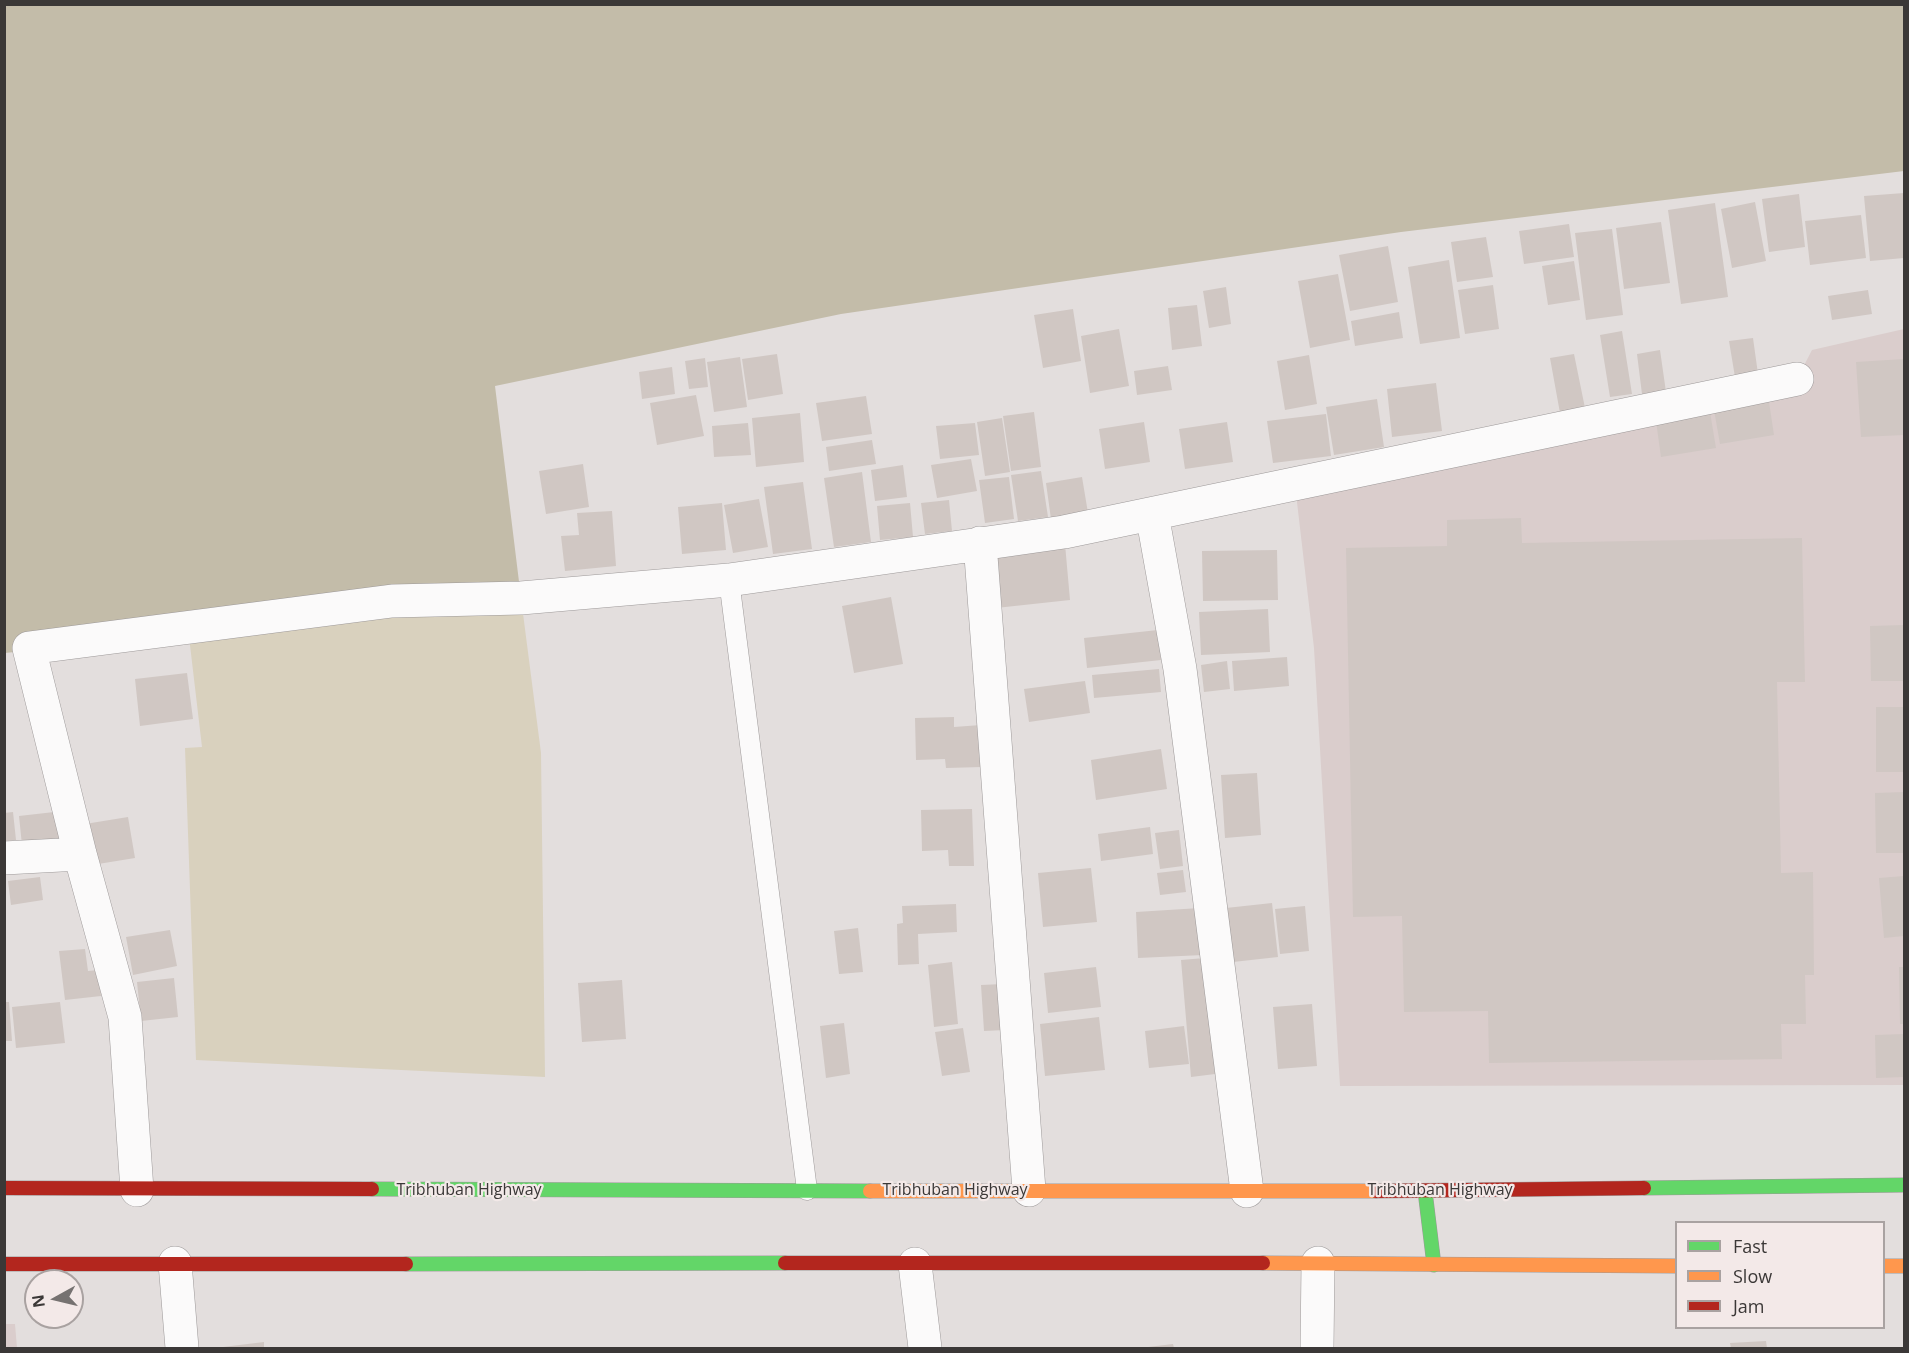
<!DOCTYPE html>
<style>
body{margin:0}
#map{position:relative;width:1909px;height:1353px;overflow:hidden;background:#e3dedd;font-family:"Open Sans",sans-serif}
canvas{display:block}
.frame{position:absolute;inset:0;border:6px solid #3b3837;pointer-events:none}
.legend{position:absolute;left:1675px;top:1221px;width:210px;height:108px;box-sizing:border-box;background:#f3e9e8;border:2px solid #a9a2a1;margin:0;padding:8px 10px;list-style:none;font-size:18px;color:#3b3837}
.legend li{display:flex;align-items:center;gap:12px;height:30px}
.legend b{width:30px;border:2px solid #a9a2a1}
.north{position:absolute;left:24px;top:1269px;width:60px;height:60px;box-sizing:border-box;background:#f3e9e8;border:2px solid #a9a2a1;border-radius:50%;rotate:262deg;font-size:16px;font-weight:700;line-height:24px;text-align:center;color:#3b3837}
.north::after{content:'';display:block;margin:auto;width:21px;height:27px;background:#767271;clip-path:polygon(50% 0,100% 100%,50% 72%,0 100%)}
</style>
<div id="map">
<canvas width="1909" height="1353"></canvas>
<div class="frame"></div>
<ul class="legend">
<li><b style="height:8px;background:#63d668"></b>Fast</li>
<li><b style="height:8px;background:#ff974d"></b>Slow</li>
<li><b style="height:8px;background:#b3261e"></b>Jam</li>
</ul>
<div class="north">N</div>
</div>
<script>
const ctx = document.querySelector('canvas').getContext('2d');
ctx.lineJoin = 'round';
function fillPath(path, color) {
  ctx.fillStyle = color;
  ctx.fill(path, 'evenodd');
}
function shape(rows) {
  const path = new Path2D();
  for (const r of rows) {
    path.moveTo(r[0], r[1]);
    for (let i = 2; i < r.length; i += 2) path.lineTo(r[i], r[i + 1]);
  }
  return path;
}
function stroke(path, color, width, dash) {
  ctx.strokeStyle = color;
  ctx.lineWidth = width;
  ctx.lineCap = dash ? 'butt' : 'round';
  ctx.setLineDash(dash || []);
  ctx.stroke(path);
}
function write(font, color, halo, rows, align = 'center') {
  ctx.font = font + ' "Open Sans",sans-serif';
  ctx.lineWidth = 4.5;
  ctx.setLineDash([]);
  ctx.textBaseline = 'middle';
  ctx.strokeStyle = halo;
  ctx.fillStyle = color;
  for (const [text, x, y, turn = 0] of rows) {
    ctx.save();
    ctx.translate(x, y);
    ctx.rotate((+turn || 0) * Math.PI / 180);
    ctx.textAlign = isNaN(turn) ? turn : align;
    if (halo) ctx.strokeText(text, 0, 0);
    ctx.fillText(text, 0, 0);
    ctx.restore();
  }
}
fillPath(shape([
 [1904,329,1904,1085,1340,1086,1314,648,1295,485,1797,379,1812,350],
 [5,1324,15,1324,17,1348,5,1348]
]), '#dacdcc');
fillPath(shape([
 [521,598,541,753,545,1077,196,1060,185,748,202,747,188,628]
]), '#d9d1be');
fillPath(shape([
 [5,5,1904,5,1904,171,1401,232,841,314,495,386,521,598,5,653]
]), '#c3bca9');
fillPath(shape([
 [1904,193,1904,258,1870,261,1864,196],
 [1799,194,1805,247,1769,252,1762,199],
 [1755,202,1766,261,1732,268,1721,209],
 [1715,203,1728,297,1681,304,1668,210],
 [1861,215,1866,258,1810,265,1805,221],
 [1661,222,1670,283,1624,289,1616,228],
 [1569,224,1574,257,1524,264,1519,231],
 [1612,229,1623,315,1586,320,1575,233],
 [1486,237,1493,277,1457,282,1451,242],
 [1388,246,1398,302,1350,311,1339,255],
 [1449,260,1460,338,1420,344,1408,267],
 [1574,261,1580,300,1548,305,1542,266],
 [1338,274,1350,340,1310,348,1298,281],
 [1493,285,1499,329,1465,334,1458,290],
 [1226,287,1231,324,1209,328,1203,291],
 [1868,290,1872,314,1832,320,1828,296],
 [1197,305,1202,346,1172,350,1168,308],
 [1073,309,1081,361,1043,368,1034,315],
 [1399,312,1403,338,1355,346,1351,321],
 [1119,329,1129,386,1090,393,1081,336],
 [1622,331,1632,394,1610,397,1600,335],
 [1753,338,1758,374,1735,377,1729,341],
 [1660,350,1666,392,1642,394,1637,354],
 [777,354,783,394,748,400,742,359],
 [1574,354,1585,408,1560,413,1550,358],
 [1309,355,1317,404,1285,410,1277,361],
 [740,357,747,407,714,412,707,362],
 [705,358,708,387,689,389,685,361],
 [1904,359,1904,435,1861,437,1856,362],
 [1168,366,1172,390,1137,395,1134,371],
 [672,367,675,394,642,399,639,372],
 [1436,383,1442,431,1392,437,1387,389],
 [696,395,704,436,657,445,650,403],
 [866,396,872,434,822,441,816,403],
 [1377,399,1384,447,1334,455,1326,407],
 [1769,402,1774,435,1720,444,1714,410],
 [1034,412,1041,467,1011,471,1003,416],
 [1710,412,1716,448,1661,457,1656,421],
 [800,413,804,462,756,467,752,418],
 [1326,414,1331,456,1273,463,1267,421],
 [1002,418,1010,472,985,476,977,422],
 [1144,422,1150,462,1105,469,1099,429],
 [1227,422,1233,462,1185,469,1179,429],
 [748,423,751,455,714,457,712,426],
 [975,423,979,455,940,459,936,426],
 [872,440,876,464,829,471,826,447],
 [971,459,977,491,937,498,931,465],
 [583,464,589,507,546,514,539,471],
 [903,465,907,497,875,501,871,470],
 [1041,471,1048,517,1018,521,1011,475],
 [862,472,871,542,834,547,824,478],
 [1009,477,1014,519,985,523,979,480],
 [1082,477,1088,513,1051,519,1046,483],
 [803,482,812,549,773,554,764,487],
 [759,499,768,547,733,553,724,505],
 [949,500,952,531,925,534,921,503],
 [722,503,726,550,682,554,678,507],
 [910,503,913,537,880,540,877,506],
 [612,511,616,566,565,571,561,536,579,535,577,513],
 [1521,518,1522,543,1802,538,1805,682,1777,682,1781,873,1813,872,1814,975,1805,975,1806,1024,1781,1024,1782,1059,1489,1063,1488,1011,1404,1012,1402,916,1353,917,1346,548,1447,546,1447,520],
 [1065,544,1070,600,996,608,991,551],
 [1277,550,1278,600,1203,601,1202,551],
 [891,597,903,664,854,673,842,606],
 [1268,609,1270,652,1201,655,1199,612],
 [1904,625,1904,681,1871,681,1870,626],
 [1158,630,1161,660,1087,668,1084,638],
 [1287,657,1289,686,1234,691,1232,661],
 [1227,661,1230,689,1204,692,1201,665],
 [1159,669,1161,692,1094,698,1092,675],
 [187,673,193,719,140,726,135,679],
 [1085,681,1090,713,1029,722,1024,689],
 [1876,707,1904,707,1904,772,1876,772],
 [954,717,954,727,981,725,982,767,946,768,945,759,916,760,915,718],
 [1161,749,1167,789,1096,800,1091,760],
 [1257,773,1261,835,1225,838,1221,775],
 [1904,792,1904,853,1876,853,1875,793],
 [972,809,974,866,949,866,948,850,922,851,921,810],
 [63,811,66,841,22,845,19,816],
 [13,812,16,840,4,841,4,813],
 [128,817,135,858,92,865,85,824],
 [1150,827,1153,854,1101,861,1098,834],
 [1179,830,1183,866,1160,869,1155,833],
 [1091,868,1097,922,1043,927,1038,873],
 [1183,870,1186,892,1160,895,1157,873],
 [1904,876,1904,936,1884,938,1879,878],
 [40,877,43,900,11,905,8,881],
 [1272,903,1278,957,1233,962,1226,908],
 [956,904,957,932,918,934,919,964,898,965,897,924,903,923,902,906],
 [1305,906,1309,951,1280,954,1275,909],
 [1200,908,1203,955,1138,958,1136,912],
 [858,928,863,972,839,974,834,931],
 [170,930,177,966,133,975,126,937],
 [85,949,88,971,99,970,101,996,65,1000,59,951],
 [1205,958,1215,1074,1191,1077,1181,960],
 [952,962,958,1024,934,1027,928,965],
 [1096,967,1101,1007,1048,1013,1044,973],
 [1899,967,1904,967,1904,1024,1900,1024],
 [174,978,178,1017,141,1021,137,982],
 [622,980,626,1039,582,1042,578,983],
 [1003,984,1005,1030,984,1031,981,985],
 [4,1002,9,1002,12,1041,4,1041],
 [60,1002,65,1043,16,1048,12,1007],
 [1312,1004,1317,1066,1278,1069,1273,1007],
 [1099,1017,1105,1070,1045,1076,1040,1024],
 [844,1023,850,1074,826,1078,820,1026],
 [1184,1026,1189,1064,1149,1068,1145,1031],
 [963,1028,970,1072,942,1076,935,1032],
 [1904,1034,1904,1077,1876,1078,1875,1035],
 [1766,1341,1767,1348,1731,1348,1730,1343],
 [264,1342,264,1348,223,1348,223,1347],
 [1173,1344,1174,1348,1148,1348,1148,1347]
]), '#d0c7c3');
const lane = shape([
 [729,580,807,1190]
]);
const street = shape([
 [1152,514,1180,669,1247,1191],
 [980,543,1029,1190],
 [4,858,80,854],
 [137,1190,125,1017,80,854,29,648,392,601,521,598,729,580,1064,532,1797,379],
 [175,1263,182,1348],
 [915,1264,925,1348],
 [1317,1348,1318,1263]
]);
const fast = shape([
 [1644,1188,1904,1185],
 [372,1189,870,1191],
 [1425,1191,1434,1265],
 [406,1264,785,1263]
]);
const slow = shape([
 [870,1191,1376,1191],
 [1263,1263,1676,1266],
 [1884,1266,1904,1266]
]);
const jam = shape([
 [4,1188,372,1189],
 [1376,1191,1644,1188],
 [785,1263,1263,1263],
 [4,1264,406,1264]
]);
stroke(lane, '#9d9999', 21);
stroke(street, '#9d9999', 34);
stroke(fast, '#9d9999', 15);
stroke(slow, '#9d9999', 15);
stroke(jam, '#9d9999', 15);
stroke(lane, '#fbfafa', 20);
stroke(street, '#fbfafa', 33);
stroke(fast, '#63d668', 14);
stroke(slow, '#ff974d', 14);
stroke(jam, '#b3261e', 14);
write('16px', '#3b3837', '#f3e9e8', [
 ["Tribhuban Highway",469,1190],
 ["Tribhuban Highway",955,1190],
 ["Tribhuban Highway",1440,1190]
]);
</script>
